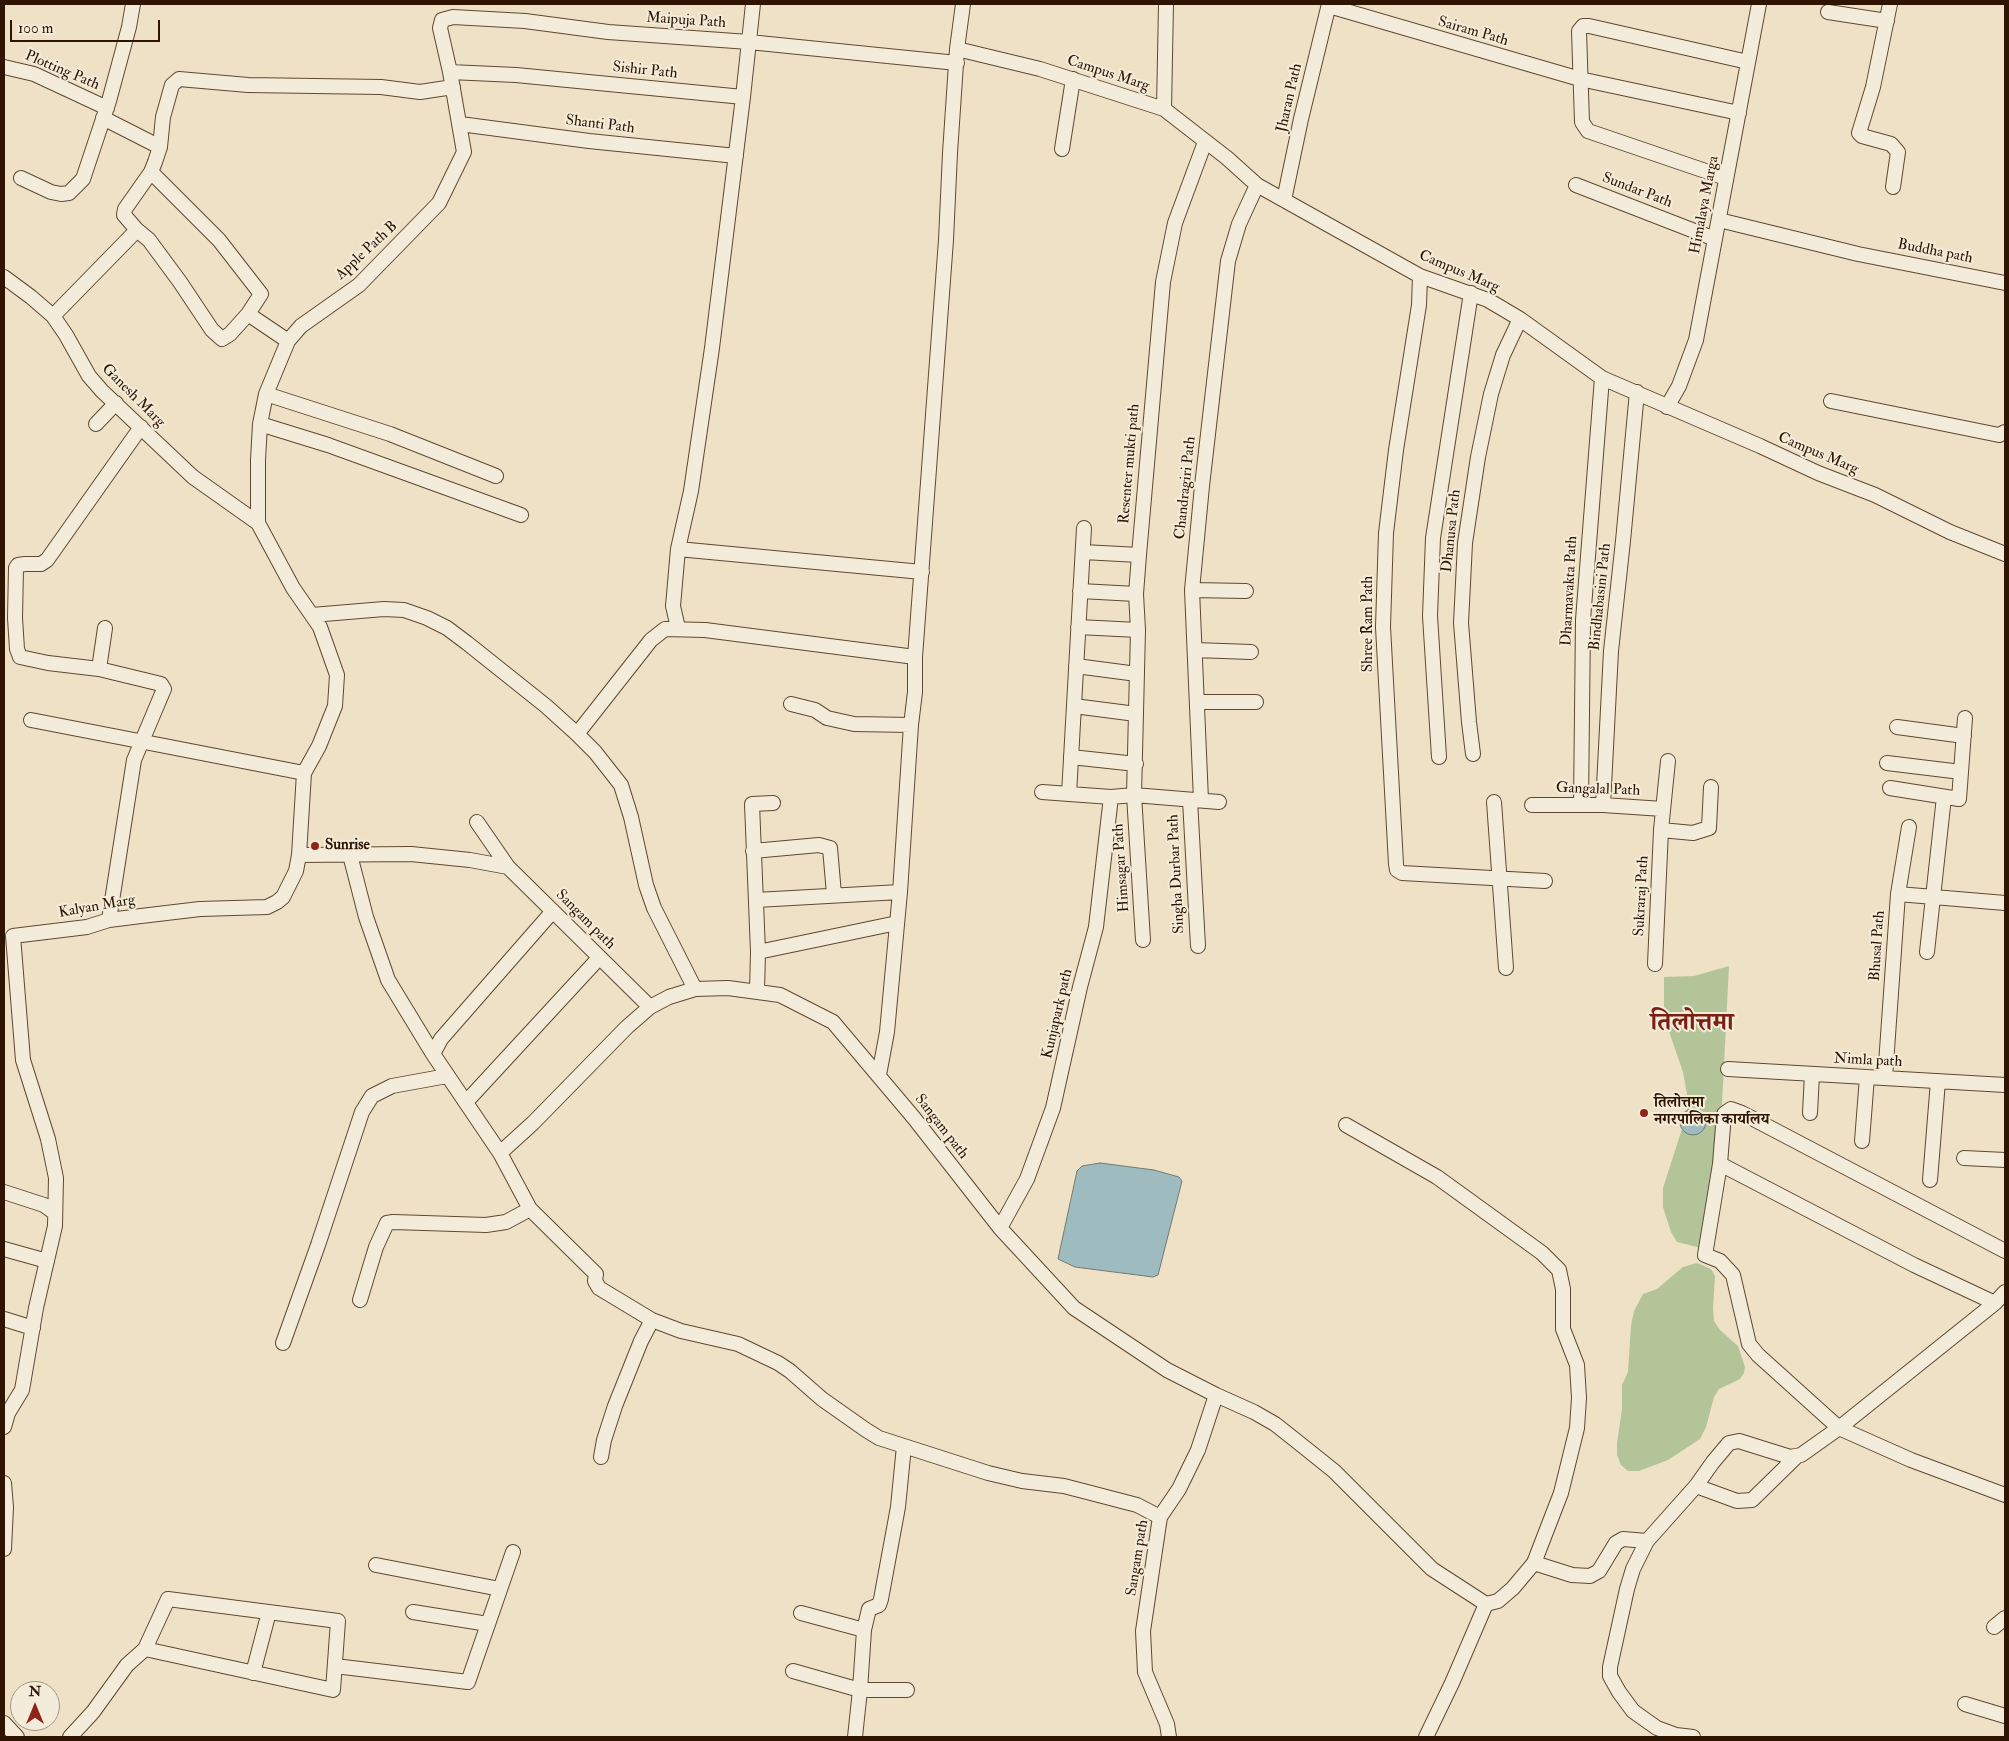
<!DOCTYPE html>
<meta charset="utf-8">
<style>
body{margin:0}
#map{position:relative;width:2009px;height:1741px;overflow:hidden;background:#eee1c6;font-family:"IM FELL Double Pica",serif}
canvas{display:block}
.frame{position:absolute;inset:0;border:5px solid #2f1501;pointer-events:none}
.north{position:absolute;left:10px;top:1681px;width:50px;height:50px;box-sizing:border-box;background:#f4ecda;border:1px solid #a59683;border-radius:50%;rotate:0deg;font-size:14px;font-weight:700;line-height:20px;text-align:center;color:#2f1501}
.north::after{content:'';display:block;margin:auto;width:18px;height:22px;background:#8f2418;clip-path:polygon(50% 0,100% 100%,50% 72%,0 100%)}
.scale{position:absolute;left:10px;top:20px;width:150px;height:22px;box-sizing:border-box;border:2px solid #2f1501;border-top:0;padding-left:6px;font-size:15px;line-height:18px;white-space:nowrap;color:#2f1501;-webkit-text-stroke:4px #f4ecda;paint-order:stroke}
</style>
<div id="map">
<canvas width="2009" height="1741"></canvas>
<div class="frame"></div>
<div class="north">N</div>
<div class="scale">100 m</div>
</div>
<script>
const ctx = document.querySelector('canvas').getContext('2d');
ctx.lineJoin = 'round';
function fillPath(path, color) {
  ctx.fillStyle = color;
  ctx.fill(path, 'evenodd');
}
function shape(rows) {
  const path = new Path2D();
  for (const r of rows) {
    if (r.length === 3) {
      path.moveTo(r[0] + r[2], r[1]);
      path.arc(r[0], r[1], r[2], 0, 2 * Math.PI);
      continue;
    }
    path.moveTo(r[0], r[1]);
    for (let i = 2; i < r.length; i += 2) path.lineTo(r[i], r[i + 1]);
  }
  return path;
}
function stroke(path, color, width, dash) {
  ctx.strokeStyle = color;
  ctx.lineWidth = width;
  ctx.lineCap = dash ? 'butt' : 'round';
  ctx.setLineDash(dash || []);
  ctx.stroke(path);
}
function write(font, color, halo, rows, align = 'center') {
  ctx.font = font + ' "IM FELL Double Pica","Noto Serif Devanagari",serif';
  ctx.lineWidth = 4;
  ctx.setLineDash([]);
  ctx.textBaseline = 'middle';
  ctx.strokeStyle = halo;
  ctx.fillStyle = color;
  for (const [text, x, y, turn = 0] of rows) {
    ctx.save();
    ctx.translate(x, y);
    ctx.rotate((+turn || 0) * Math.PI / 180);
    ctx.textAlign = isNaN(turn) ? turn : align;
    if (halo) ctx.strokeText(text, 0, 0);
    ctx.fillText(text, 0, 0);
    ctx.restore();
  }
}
fillPath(shape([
 [1729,966,1722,1104,1701,1248,1677,1242,1671,1232,1663,1207,1663,1188,1682,1129,1685,1132,1695,1110,1687,1111,1687,1094,1683,1072,1664,1017,1664,977,1694,976],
 [1697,1263,1711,1269,1715,1276,1713,1309,1714,1321,1720,1330,1738,1346,1745,1367,1744,1373,1740,1379,1719,1389,1714,1397,1706,1427,1700,1439,1668,1460,1639,1471,1628,1471,1621,1465,1617,1455,1617,1443,1622,1409,1622,1385,1628,1372,1631,1326,1634,1311,1643,1294,1657,1289,1683,1267]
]), '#b3c499');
const water = shape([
 [1693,1122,13],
 [1100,1163,1154,1170,1179,1177,1182,1181,1158,1275,1153,1277,1075,1267,1058,1259,1077,1171,1082,1166,1100,1163]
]);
fillPath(water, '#9ebbbf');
stroke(water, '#727973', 1);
const minor = shape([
 [1890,4,1873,87,1859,133,1862,136,1891,144,1898,152,1893,187],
 [1329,6,1580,79,1739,113],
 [1828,12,1887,21],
 [957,49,1040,69,1164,109,1227,158,1257,185,1420,276,1488,300,1520,319,1602,378,1760,446,1818,473,1875,495,1950,532,2005,554],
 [4,67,34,74,107,108],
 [450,72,516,75,743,97,753,4],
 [1164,109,1166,4],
 [103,118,160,147],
 [460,124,589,141,736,156],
 [1062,149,1073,79],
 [151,172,219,240,261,294,248,314,230,334,222,339,212,330,180,282,149,240,137,230,124,215,125,209,151,172,155,162,160,147,163,117,172,85,179,79,248,85,381,87,420,92,453,87],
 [21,178,51,192,61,194,69,193,83,179,109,101,129,27,133,4],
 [1726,178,1588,131,1582,122,1579,31,1583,26,1589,26,1748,62],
 [1576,185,1715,239],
 [1284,200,1301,119,1329,4],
 [1719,220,1858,254,2005,283],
 [1420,276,1419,305,1396,450,1386,533,1383,627,1396,864,1397,870,1402,873,1545,881],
 [4,277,31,297,53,316,66,335,89,376,102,391,193,477,258,523,293,588,320,627,337,675,335,706,319,746,304,773,299,855,296,871,283,897,277,902,267,907,200,909,141,916,109,920,87,927,13,936,23,1060,48,1139,56,1178,55,1226,36,1308,22,1390,8,1413,4,1427],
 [248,314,288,341],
 [53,316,137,230],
 [266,394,390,434,496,476],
 [1831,401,1999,435,2005,432],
 [1667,407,1679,386,1696,340,1759,4],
 [96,424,116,403],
 [260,424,328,445,521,515],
 [258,523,258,460,260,424,266,394,288,341,301,326,359,285,439,203,464,152,450,72,440,28,442,20,453,17,525,21,608,32,749,42,957,63],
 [678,549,922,572],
 [1083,552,1139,555],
 [1192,590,1246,591],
 [1080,591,1136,594],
 [312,615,384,609,404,610,427,618,447,628,467,643,546,706,577,734],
 [1078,627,1138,630],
 [105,628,99,669,161,684,164,689,134,760,109,920],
 [678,628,673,606,678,549,691,491,712,348,743,97],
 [1195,650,1251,652],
 [1076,666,1137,674],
 [99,669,48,663,20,657,17,649,15,618,16,568,18,565,25,564,41,564,47,560,141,427],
 [1198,702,1256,702],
 [791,704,815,710,827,718,854,724,911,725],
 [1074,706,1136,714],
 [31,720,304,773],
 [1897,727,1964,736],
 [1473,754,1469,722,1461,623,1465,543,1478,457,1491,394,1503,355,1520,319],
 [1071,757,1136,764],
 [1439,757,1430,616,1433,538,1471,293],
 [1887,763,1961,772],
 [1890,788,1959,799,1965,718],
 [1042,792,1111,797,1134,795,1219,802],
 [1069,794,1084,528],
 [1190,800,1198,946],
 [1201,800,1192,590,1202,486,1228,261,1239,224,1257,185],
 [1494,802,1506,968],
 [1532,805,1603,805,1663,809],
 [1581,805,1583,620,1602,378],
 [1603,805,1611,651,1623,541,1637,392],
 [477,822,508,867],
 [1661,830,1693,833,1709,828,1711,787],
 [753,851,819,845,830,848,834,894],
 [299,855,411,854,470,860,508,867,650,1007,669,997,695,989,728,988,780,995,833,1022,914,1118,1000,1228,1074,1308,1167,1370,1216,1395,1198,1450,1179,1489,1160,1517,1143,1631,1145,1672,1167,1724,1169,1737],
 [350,855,366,917,388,980,433,1054,500,1153,530,1209,596,1274,595,1281,599,1288,652,1320,681,1331,738,1344,778,1363,790,1371,822,1399,866,1430,879,1438,988,1473,1022,1481,1064,1486,1137,1505,1160,1517],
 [1898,894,1909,827],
 [756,900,900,892],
 [1143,940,1134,795,1138,630,1136,594,1139,555,1163,282,1175,223,1205,142],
 [758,952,897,923],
 [1927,952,1944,797],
 [1655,964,1661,830,1668,761],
 [695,989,654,908,646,885,631,817,621,785,595,752,577,734,651,640,665,629,705,630,915,657],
 [757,992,758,952,752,804,773,803],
 [433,1054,441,1039,553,911],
 [1728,1069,2005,1085],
 [879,1075,887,1032,900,892,911,725,915,692,915,657,946,240,950,153,957,49,963,4],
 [1885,1078,1898,894,2005,903],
 [467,1101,599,958],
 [1810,1113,1812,1074],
 [1346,1125,1437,1177,1542,1253,1559,1270,1563,1289,1563,1329,1577,1365,1579,1398,1577,1428,1561,1493,1534,1563],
 [1862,1141,1867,1077],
 [500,1153,533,1123,627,1027,650,1007],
 [1964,1158,2005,1160],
 [1720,1164,1914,1265,1995,1303],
 [1930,1180,1938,1081],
 [4,1192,44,1205,55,1213],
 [1000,1228,1027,1179,1053,1108,1080,987,1096,927,1111,797],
 [4,1249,47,1261],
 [2005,1251,1742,1113,1731,1109,1724,1114,1720,1164,1705,1255,1720,1261,1733,1275,1749,1344,1758,1355,1839,1428,1911,1460,2005,1495],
 [360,1300,376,1247,387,1223,393,1222,486,1225,506,1222,530,1209],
 [4,1319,33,1328],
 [283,1343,318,1245,362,1112,372,1096,392,1086,447,1076],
 [1216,1395,1254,1412,1275,1424,1294,1439,1334,1471,1432,1569,1486,1604,1498,1601,1513,1588,1534,1563,1572,1575,1590,1576,1599,1571,1616,1543,1623,1539,1647,1541],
 [601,1457,604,1440,615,1406,641,1341,652,1320],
 [4,1483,6,1507,4,1549],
 [1696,1486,1737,1501,1752,1500,1795,1458],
 [376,1565,500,1589],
 [413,1612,488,1624],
 [801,1613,864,1630],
 [1994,1627,2005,1618],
 [335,1666,468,1682,513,1552],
 [793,1671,860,1690,907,1690],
 [253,1673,269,1612],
 [1965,1704,2005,1716],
 [4,1723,17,1737],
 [70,1737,93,1712,127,1665,145,1649,168,1599,338,1621,333,1690,145,1649],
 [855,1737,860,1690,864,1630,869,1609,879,1605,881,1599,898,1507,904,1446],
 [1426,1737,1452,1683,1486,1604],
 [1693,1737,1676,1735,1657,1728,1647,1721,1633,1711,1619,1692,1610,1676,1610,1667,1627,1589,1633,1569,1647,1541,1696,1486,1713,1462,1729,1443,1739,1441,1790,1457,1801,1455,1839,1428,1995,1303,2005,1292]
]);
stroke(minor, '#5f4832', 16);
stroke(minor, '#f4ecda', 14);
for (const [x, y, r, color] of [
 [315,846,5,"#8f2418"],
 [1644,1113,5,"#8f2418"]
]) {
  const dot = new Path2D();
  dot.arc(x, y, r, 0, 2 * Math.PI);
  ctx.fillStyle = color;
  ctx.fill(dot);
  stroke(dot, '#f4ecda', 2);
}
write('15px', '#2f1501', '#f4ecda', [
 ["Maipuja Path",686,21,4],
 ["Sairam Path",1473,32,16],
 ["Plotting Path",62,71,23],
 ["Sishir Path",645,71,6],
 ["Campus Marg",1108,74,18],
 ["Jharan Path",1290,98,-77],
 ["Shanti Path",600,125,7],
 ["Sundar Path",1637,191,21],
 ["Himalaya Marga",1705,205,-79],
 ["Apple Path B",367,251,-43],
 ["Buddha path",1935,252,11],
 ["Campus Marg",1459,272,23],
 ["Ganesh Marg",133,396,45],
 ["Campus Marg",1818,454,23],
 ["Resenter mukti path",1130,464,-85],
 ["Chandragiri Path",1186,488,-84],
 ["Dhanusa Path",1452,531,-84],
 ["Dharmavakta Path",1570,591,-87],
 ["Bindhabasini Path",1601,597,-84],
 ["Shree Ram Path",1369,624,-90],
 ["Gangalal Path",1598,790,2],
 ["Himsagar Path",1122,868,-94],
 ["Singha Durbar Path",1177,874,-93],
 ["Sukraraj Path",1642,896,-87],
 ["Kalyan Marg",97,907,-10],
 ["Sangam path",585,920,45],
 ["Bhusal Path",1878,946,-86],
 ["Kunjapark path",1058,1014,-77],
 ["Nimla path",1868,1061,3],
 ["Sangam path",941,1127,52],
 ["Sangam path",1138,1558,-81]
]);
write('bold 15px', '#2f1501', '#f4ecda', [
 ["Sunrise",325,846],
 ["तिलोत्तमा",1654,1104],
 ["नगरपालिका कार्यालय",1654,1121]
], 'left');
write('bold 25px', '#7a1f14', '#f4ecda', [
 ["तिलोत्तमा",1692,1025]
]);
</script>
